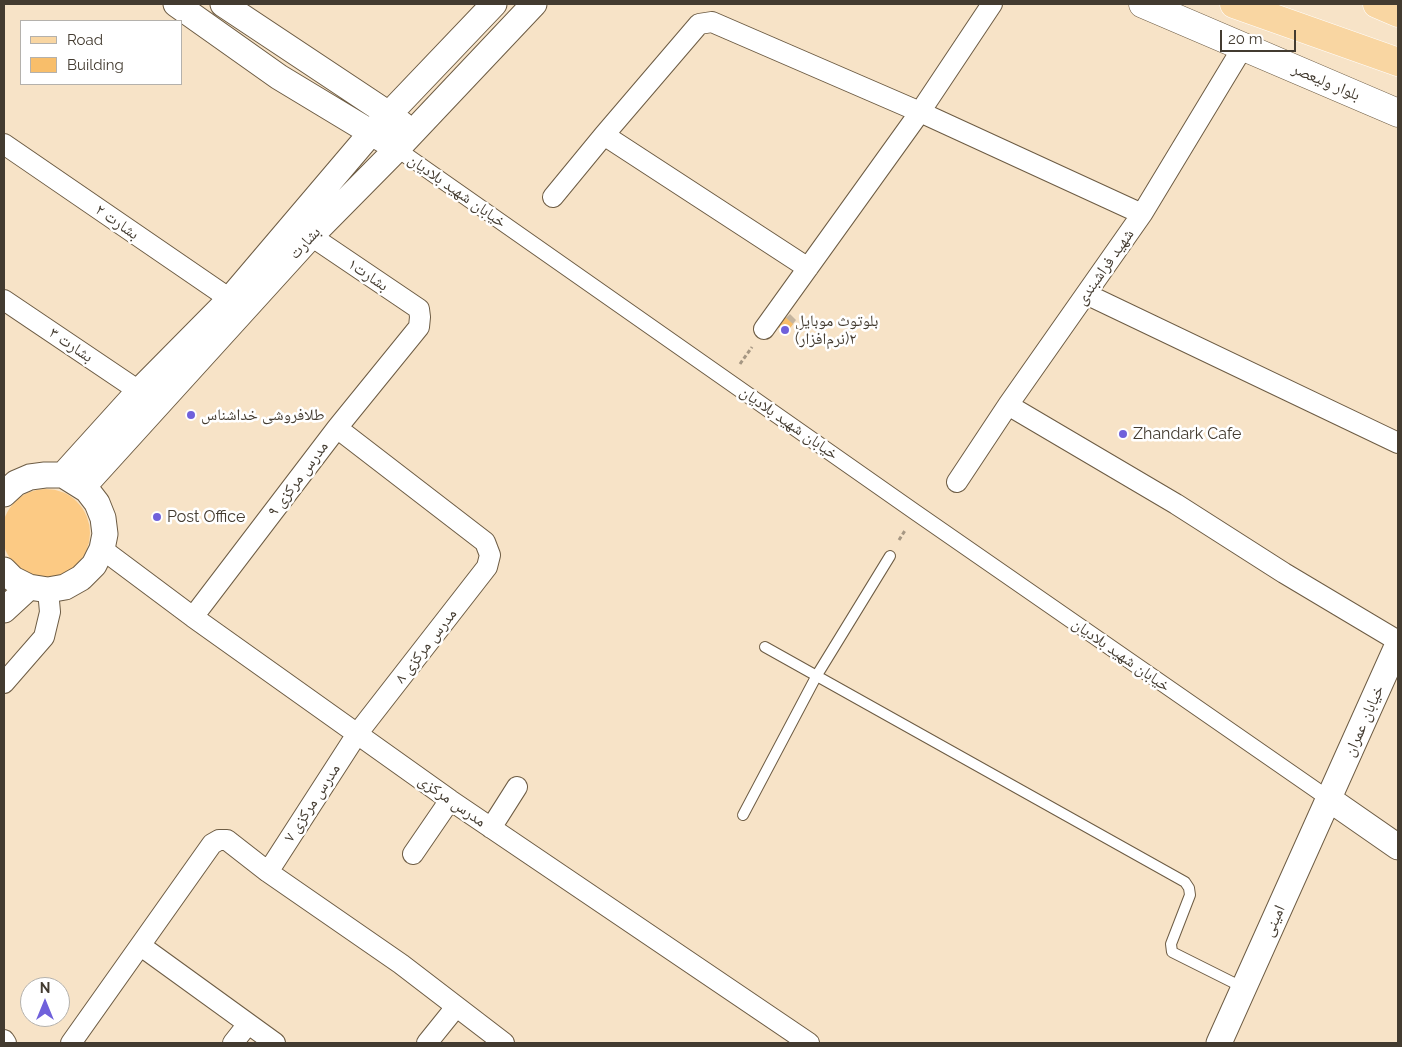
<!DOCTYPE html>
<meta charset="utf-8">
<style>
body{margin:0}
#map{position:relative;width:1402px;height:1047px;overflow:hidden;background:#f7e3c7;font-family:Raleway,sans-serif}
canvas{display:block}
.frame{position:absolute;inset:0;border:5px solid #433b30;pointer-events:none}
.legend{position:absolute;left:20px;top:20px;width:162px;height:65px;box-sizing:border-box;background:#fff;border:1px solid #b4b1ac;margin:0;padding:6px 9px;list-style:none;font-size:15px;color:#433b30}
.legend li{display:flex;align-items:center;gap:10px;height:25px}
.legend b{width:25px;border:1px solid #b4b1ac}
.north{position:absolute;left:20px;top:977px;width:50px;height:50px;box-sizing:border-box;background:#fff;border:1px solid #b4b1ac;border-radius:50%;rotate:0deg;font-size:14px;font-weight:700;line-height:20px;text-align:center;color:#433b30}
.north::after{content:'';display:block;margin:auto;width:18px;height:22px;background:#7061db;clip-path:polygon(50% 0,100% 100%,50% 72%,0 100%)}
.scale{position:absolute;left:1220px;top:30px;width:76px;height:22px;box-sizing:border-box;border:2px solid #433b30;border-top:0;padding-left:6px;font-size:15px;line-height:18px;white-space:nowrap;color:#433b30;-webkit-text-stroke:4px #fff;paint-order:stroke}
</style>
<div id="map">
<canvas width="1402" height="1047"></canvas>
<div class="frame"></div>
<ul class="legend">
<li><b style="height:6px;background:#f9d6a2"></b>Road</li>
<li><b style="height:14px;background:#f8be6a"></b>Building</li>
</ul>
<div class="north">N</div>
<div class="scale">20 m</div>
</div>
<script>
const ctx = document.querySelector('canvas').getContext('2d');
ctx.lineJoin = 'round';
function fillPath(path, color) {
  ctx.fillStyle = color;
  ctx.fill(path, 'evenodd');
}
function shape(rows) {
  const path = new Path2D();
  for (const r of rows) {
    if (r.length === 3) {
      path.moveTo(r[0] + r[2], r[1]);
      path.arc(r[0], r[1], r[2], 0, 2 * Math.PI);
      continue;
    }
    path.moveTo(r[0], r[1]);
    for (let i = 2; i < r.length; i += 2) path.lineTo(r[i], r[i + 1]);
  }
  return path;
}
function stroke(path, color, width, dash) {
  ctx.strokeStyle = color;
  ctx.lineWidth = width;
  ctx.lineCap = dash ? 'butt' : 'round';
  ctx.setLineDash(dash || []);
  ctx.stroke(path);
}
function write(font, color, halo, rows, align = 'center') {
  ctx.font = font + ' Raleway,"Noto Naskh Arabic",sans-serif';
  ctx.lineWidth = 5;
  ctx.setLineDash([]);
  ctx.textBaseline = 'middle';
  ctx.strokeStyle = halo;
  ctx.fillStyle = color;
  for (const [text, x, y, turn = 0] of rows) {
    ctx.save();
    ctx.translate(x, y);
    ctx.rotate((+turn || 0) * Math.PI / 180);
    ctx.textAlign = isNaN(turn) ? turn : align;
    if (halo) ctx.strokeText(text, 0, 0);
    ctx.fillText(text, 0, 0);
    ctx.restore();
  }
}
fillPath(shape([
 [46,533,44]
]), '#fcca84');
fillPath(shape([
 [790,314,796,320,789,329,778,325]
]), '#0003');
fillPath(shape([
 [785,317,793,324,786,334,776,325]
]), '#f8be6a');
const service = shape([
 [765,647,1185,882,1189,888,1190,895,1171,944,1172,952,1244,988],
 [743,815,817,675,890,556]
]);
const pedestrian = shape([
 [397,149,915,512,1329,799]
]);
const minor = shape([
 [604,135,808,268],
 [4,144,230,299],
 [553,197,604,135,699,24,712,22,920,112,1142,214],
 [1086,294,1398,443],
 [4,300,139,391],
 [764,329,920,112,992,4],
 [1008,405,1176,504,1284,573,1398,641],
 [957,482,1008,405,1142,214,1243,47],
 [102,549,193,617,450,800,809,1043],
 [193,617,337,428,419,327,420,317,419,309,311,236],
 [4,683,44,637,50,612,48,590],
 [491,828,517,787],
 [413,854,450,800],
 [268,872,357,734,487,567,490,555,485,542,337,428],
 [141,946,275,1043],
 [4,1040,6,1043],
 [71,1043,212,844,219,840,227,840,268,872,401,964,504,1043],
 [233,1043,248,1024],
 [427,1043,456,1007]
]);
const tertiary = shape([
 [176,4,279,77,385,141],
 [223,4,390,115,403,125],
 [63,475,139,391,230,299,371,133,494,4],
 [83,487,311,236,397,149,534,4],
 [4,494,16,483,30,477,45,475,63,475,87,490,97,503,103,518,105,534,102,549,94,565,81,578,65,587,48,590,29,587,13,579,4,570],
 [4,610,29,587],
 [1329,799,1398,847],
 [1219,1043,1398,644]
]);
const secondary = shape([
 [1143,4,1398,113]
]);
const primary = shape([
 [1234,4,1398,62],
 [1377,4,1398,13]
]);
stroke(service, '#6d5c44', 12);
stroke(pedestrian, '#6d5c44', 17);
stroke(minor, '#6d5c44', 22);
stroke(tertiary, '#6d5c44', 27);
stroke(secondary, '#6d5c44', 29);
stroke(primary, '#fff', 29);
stroke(shape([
 [740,364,752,347],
 [899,540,906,529]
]), '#a69783', 3, [4, 2.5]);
stroke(service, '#fff', 10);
stroke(pedestrian, '#fff', 15);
stroke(minor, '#fff', 20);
stroke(tertiary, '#fff', 25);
stroke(secondary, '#fff', 28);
stroke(primary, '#f9d6a2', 28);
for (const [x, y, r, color] of [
 [785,330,5,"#7061db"],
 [191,415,5,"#7061db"],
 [1123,434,5,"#7061db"],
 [157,517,5,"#7061db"]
]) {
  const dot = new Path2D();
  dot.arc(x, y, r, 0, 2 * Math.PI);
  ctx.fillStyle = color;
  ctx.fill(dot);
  stroke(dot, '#fff', 2);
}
write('16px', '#433b30', '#fff', [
 ["بلوار ولیعصر",1326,82,23],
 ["خیابان شهید بلادیان",457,191,35],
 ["بشارت ۲",117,222,35],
 ["بشارت",305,243,-47],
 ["شهید فراشبندی",1105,267,-55],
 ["بشارت۱",368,275,34],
 ["بشارت ۳",71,345,34],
 ["خیابان شهید بلادیان",789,423,35],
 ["مدرس مرکزی ۹",298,479,-53],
 ["مدرس مرکزی ۸",426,646,-52],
 ["خیابان شهید بلادیان",1121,655,35],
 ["خیابان عمران",1364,721,-66],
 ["مدرس مرکزی",452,801,35],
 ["مدرس مرکزی ۷",312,803,-57],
 ["امینی",1274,921,-66]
]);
write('16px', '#433b30', '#fff', [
 ["بلوتوث موبایل",795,321],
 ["(نرم‌افزار)۲",795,339],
 ["طلافروشی خداشناس",201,415],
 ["Zhandark Cafe",1133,434],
 ["Post Office",167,517]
], 'left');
</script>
